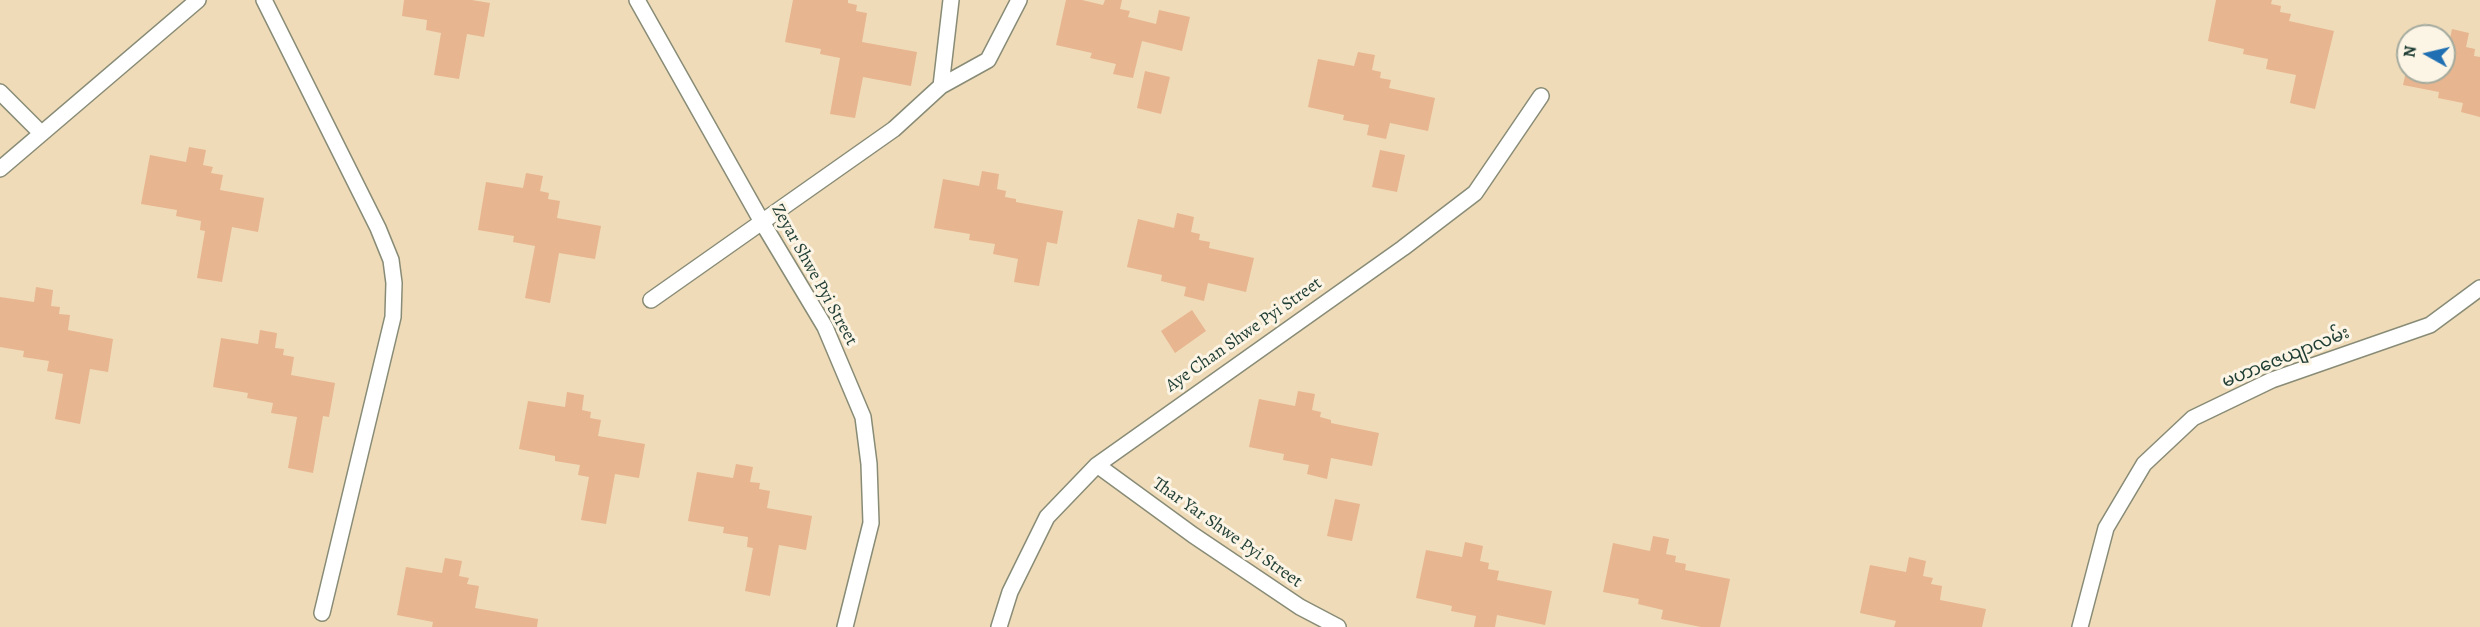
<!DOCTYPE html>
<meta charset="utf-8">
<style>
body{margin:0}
#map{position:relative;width:2480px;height:627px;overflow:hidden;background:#f0dbb9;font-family:Alegreya,serif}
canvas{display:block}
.north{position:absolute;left:2396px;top:24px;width:60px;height:60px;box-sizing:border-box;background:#fcf5e5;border:2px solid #a4ab9e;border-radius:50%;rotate:278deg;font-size:16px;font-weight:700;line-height:24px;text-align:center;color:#1f3d34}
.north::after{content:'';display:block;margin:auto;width:21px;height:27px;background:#1f6fb2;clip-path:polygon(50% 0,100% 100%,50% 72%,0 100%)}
</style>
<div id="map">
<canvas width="2480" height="627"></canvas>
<div class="north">N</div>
</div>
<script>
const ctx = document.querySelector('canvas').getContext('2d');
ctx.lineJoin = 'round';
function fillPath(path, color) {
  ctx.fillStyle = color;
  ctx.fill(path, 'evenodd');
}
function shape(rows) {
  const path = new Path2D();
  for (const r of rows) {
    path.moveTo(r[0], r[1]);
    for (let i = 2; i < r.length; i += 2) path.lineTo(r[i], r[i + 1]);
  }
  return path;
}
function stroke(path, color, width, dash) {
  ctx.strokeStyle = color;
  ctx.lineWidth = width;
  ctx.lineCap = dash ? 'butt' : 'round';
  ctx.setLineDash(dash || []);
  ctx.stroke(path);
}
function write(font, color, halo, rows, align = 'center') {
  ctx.font = font + ' Alegreya,"Noto Sans Myanmar",serif';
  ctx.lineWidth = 6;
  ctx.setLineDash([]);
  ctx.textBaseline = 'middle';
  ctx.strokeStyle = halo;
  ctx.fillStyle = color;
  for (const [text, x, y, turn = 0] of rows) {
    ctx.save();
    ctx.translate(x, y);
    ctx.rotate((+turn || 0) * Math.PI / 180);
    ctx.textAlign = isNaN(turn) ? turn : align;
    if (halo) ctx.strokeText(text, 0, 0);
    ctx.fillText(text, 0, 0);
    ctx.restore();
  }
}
fillPath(shape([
 [404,0,472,0,490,3,484,37,467,34,459,79,434,75,441,33,426,30,427,20,402,16],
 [793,0,848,0,848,3,857,5,856,11,867,13,862,42,917,52,911,86,863,77,855,118,830,114,840,58,820,54,821,49,785,42],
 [1066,0,1082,0,1103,5,1105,0,1122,0,1120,9,1130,11,1128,17,1156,24,1159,10,1190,17,1182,51,1142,41,1133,78,1113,74,1116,64,1090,58,1092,53,1056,45],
 [2216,0,2272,0,2271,4,2281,6,2280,12,2291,14,2289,21,2334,31,2315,109,2290,103,2296,75,2266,69,2268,59,2243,54,2244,49,2208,41],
 [2452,29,2469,33,2466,47,2475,49,2474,56,2480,57,2480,117,2461,112,2463,103,2438,98,2439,92,2403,85,2406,72,2444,72,2444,43,2449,44],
 [1358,52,1375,55,1372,70,1381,72,1380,78,1391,80,1389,88,1435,98,1428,131,1390,123,1386,139,1367,135,1369,125,1343,120,1344,115,1308,107,1318,59,1354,66],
 [1145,71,1170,77,1161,114,1137,108],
 [189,147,206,150,203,165,213,167,211,173,223,175,220,190,264,198,258,232,232,227,222,282,197,278,205,231,200,230,201,221,176,216,177,210,141,204,150,155,186,162],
 [1380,150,1405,155,1397,192,1372,187],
 [982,171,999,174,997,189,1006,191,1005,197,1016,199,1016,202,1063,211,1057,244,1047,242,1039,286,1014,282,1018,259,993,254,995,244,969,240,970,234,934,228,943,179,979,186],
 [526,173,543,176,540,191,549,193,548,199,560,201,557,218,601,226,595,259,559,253,550,303,525,298,535,246,513,242,514,236,478,230,486,182,523,188],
 [1177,213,1194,217,1191,232,1200,234,1199,240,1210,242,1209,248,1254,258,1246,292,1208,283,1204,301,1184,296,1186,287,1161,281,1162,275,1127,267,1138,219,1174,228],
 [36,287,53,290,51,306,60,307,59,314,70,315,68,330,113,339,108,372,90,369,80,424,55,419,63,374,47,371,49,361,23,357,24,351,0,347,0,297,34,302],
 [1192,310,1206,331,1175,353,1161,331],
 [260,330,277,333,275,348,284,349,283,355,294,357,291,375,335,383,329,417,323,416,313,473,288,468,297,417,271,413,273,403,247,398,248,393,213,387,221,338,258,344],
 [1298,391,1315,394,1312,410,1321,412,1320,417,1331,420,1331,423,1379,433,1372,466,1331,458,1327,479,1307,474,1309,465,1283,460,1284,454,1249,447,1259,399,1295,406],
 [567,392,584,395,582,410,591,412,590,418,601,420,598,436,645,444,639,478,615,474,606,524,581,520,589,477,578,475,580,465,555,461,555,456,519,449,528,401,565,407],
 [736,464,753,467,750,482,760,483,759,489,770,491,767,508,812,516,806,550,779,545,770,596,745,591,753,548,747,547,748,537,723,533,724,527,688,521,697,472,733,478],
 [1335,499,1360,504,1352,541,1327,536],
 [1653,536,1669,539,1666,554,1676,556,1675,562,1686,564,1685,570,1730,579,1720,627,1701,627,1661,619,1663,610,1638,604,1639,599,1603,592,1613,543,1650,551],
 [1465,542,1483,546,1480,561,1489,563,1488,569,1499,571,1497,580,1552,591,1545,625,1497,615,1495,627,1474,627,1476,616,1451,611,1452,606,1416,598,1426,550,1462,557],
 [1909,557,1926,561,1923,576,1933,578,1931,584,1942,586,1940,600,1986,609,1982,627,1894,627,1896,621,1860,613,1870,565,1906,572],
 [445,558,462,561,459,576,469,578,467,584,479,586,475,608,538,619,537,627,432,627,433,622,397,615,406,567,442,573]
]), '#e7b58f');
const street = shape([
 [264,0,378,228,391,260,394,283,393,317,322,613],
 [637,0,762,222,825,327,863,417,869,464,871,523,845,627],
 [941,86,988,60,1019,0],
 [0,92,41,133],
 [0,169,198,0],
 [651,300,894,129,941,86,951,0],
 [1097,465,1193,535,1300,607,1338,627],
 [999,627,1010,592,1047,517,1097,465,1403,248,1475,193,1541,96],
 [2080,627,2106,528,2144,464,2193,418,2272,380,2430,325,2480,288]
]);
stroke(street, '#888c76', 18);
stroke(street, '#fff', 15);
write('18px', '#1f3d34', '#fcf5e5', [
 ["Zeyar Shwe Pyi Street",814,275,61],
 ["Aye Chan Shwe Pyi Street",1244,335,-35],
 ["မဟာဇေယျာလမ်း",2286,358,-22],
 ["Thar Yar Shwe Pyi Street",1227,533,35]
]);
</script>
